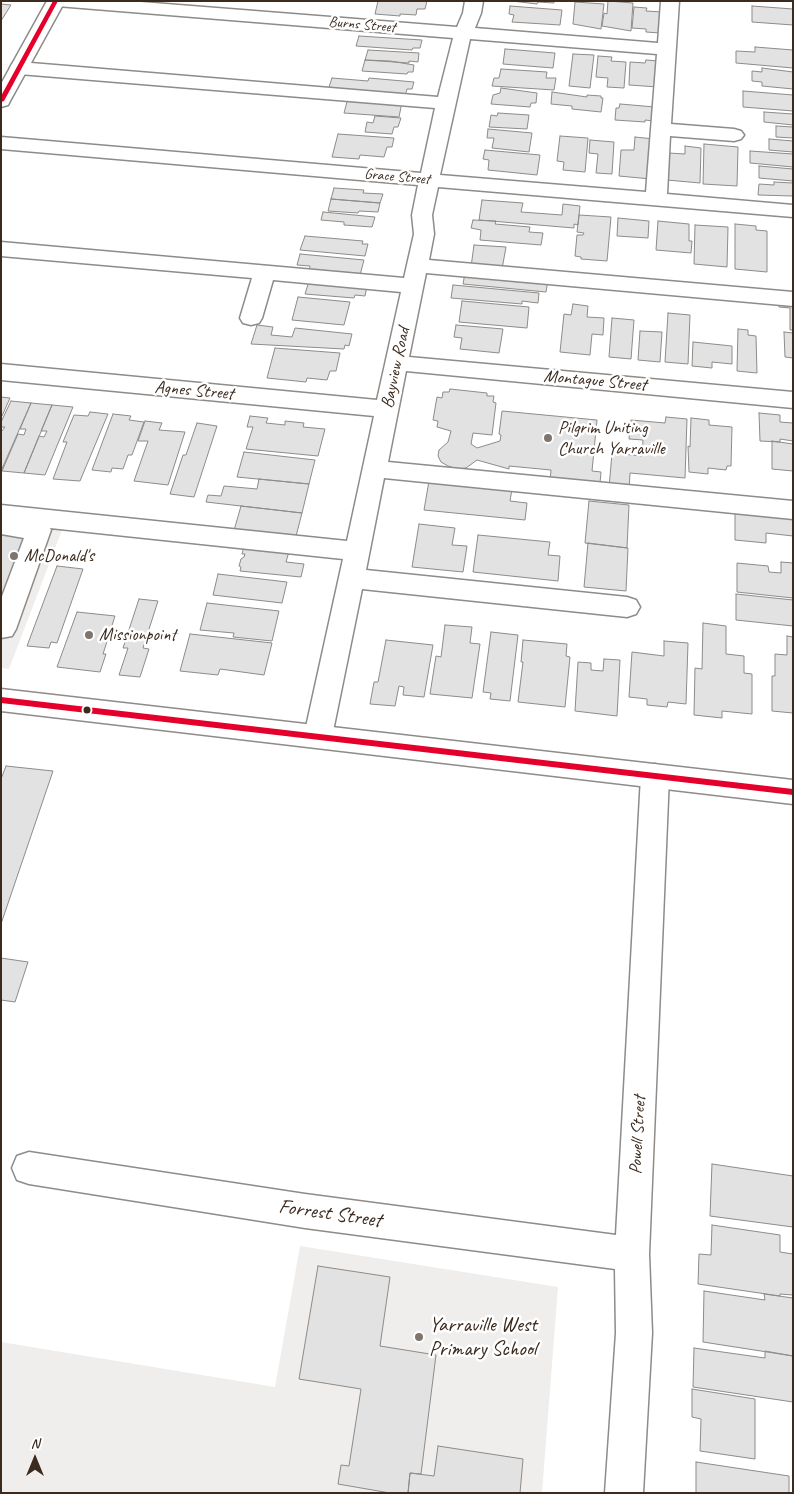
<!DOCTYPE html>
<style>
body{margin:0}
#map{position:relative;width:794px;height:1494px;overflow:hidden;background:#fff;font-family:Caveat,sans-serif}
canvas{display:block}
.frame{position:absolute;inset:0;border:2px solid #3b2a1e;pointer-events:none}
.north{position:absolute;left:10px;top:1434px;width:50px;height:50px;-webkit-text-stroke:4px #fff;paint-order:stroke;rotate:0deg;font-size:14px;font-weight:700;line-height:20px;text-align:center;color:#3b2a1e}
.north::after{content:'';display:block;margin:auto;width:18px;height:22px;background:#3b2a1e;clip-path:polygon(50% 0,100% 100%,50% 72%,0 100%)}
</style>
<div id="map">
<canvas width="794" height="1494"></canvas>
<div class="frame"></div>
<div class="north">N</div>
</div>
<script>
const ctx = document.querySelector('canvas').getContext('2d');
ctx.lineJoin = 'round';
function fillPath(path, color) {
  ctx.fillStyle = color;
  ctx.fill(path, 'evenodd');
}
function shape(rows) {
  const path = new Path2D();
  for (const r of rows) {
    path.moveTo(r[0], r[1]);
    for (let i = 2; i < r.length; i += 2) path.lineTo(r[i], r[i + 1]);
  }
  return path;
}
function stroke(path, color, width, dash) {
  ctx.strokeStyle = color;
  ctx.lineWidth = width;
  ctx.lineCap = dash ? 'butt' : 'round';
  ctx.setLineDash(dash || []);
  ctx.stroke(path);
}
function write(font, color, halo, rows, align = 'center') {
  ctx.font = font + ' Caveat,sans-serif';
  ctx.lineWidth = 5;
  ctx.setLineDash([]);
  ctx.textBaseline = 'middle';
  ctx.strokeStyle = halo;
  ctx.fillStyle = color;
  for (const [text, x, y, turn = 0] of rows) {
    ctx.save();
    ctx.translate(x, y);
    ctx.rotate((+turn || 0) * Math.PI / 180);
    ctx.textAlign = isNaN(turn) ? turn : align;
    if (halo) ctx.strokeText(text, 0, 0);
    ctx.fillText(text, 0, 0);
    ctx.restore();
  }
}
fillPath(shape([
 [1,523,62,530,9,669,1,668],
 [300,1246,558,1287,542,1493,1,1493,1,1342,275,1387]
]), '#efeeed');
const building = shape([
 [378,1,427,1,425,9,417,9,416,15,400,14,400,16,375,14,378,1],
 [512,1,554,1,554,3,538,2,537,4,512,1],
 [608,1,633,3,631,31,602,26,604,13,607,14,608,1],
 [575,2,604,4,601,29,573,24,575,2],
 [1,4,11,5,1,21,1,4],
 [510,6,562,10,560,25,512,22,514,15,509,14,510,6],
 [752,6,793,9,793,25,752,22,752,6],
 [634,7,647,8,646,11,662,12,660,33,646,32,646,29,632,28,634,7],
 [359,36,422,40,420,48,413,48,412,50,356,46,359,36],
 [755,47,793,50,793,68,736,63,736,51,755,52,755,47],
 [505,49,555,53,553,68,503,64,505,49],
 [368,50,419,53,418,62,409,61,409,63,365,60,368,50],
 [573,54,594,55,590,88,569,86,573,54],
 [598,56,612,57,611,61,626,62,624,88,607,87,608,78,596,77,598,56],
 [365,60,390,61,414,65,413,72,408,72,407,74,362,71,365,60],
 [646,60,659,61,658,87,629,85,630,62,645,63,646,60],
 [762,68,793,72,793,89,762,86,762,82,752,81,752,71,762,72,762,68],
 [501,69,547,72,546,78,556,78,554,90,492,86,494,78,499,78,501,69],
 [332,78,368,81,369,78,414,82,412,89,407,89,405,96,328,90,332,78],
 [501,88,537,93,536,103,531,103,530,107,491,104,493,95,500,93,501,88],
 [743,91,793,95,793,111,743,107,743,91],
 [552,92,587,97,587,95,601,96,601,98,603,98,601,112,572,109,572,106,551,104,552,92],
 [348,98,402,102,399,117,344,113,348,98],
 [620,104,655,107,654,121,645,120,645,122,615,120,616,108,619,108,620,104],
 [764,112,793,114,793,125,764,122,764,112],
 [498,113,529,115,527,129,489,127,491,115,497,116,498,113],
 [375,116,401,118,398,127,394,127,392,134,365,132,367,122,373,123,375,116],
 [776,126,793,127,793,138,776,137,776,126],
 [488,129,532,133,529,152,492,148,494,138,487,138,488,129],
 [338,134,394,138,392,147,387,147,384,157,360,155,359,159,332,157,338,134],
 [560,136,588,138,585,172,563,170,564,162,557,161,560,136],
 [635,137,654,139,651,179,619,176,621,150,634,150,635,137],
 [769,139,793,141,793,152,769,150,769,139],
 [590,140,614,142,612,174,596,173,598,154,589,153,590,140],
 [704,144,738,147,737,186,703,184,704,144],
 [685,146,701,148,700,183,667,180,668,153,685,154,685,146],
 [485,150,540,155,537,175,488,170,489,160,483,159,485,150],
 [750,151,793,154,793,167,750,163,750,151],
 [759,166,793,169,793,181,759,178,759,166],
 [774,182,793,183,793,196,758,195,759,184,774,185,774,182],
 [334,188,364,190,363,193,383,194,380,203,331,199,334,188],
 [331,199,380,203,378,212,359,211,358,213,328,211,331,199],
 [482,200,523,203,521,212,562,215,563,204,580,206,578,225,574,224,574,228,479,220,482,200],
 [323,212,375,217,372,227,344,225,344,222,321,220,323,212],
 [579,215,611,217,607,261,581,259,581,257,575,256,577,235,583,235,584,233,577,232,579,215],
 [618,218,649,221,648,238,617,236,618,218],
 [473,220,496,221,495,224,530,227,529,232,543,233,541,245,480,240,481,230,471,228,473,220],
 [658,221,689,224,689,241,692,241,691,253,656,250,658,221],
 [735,224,756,226,756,230,767,231,767,272,735,269,735,224],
 [695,225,728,227,727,267,694,264,695,225],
 [305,236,363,241,362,244,368,244,365,256,300,250,305,236],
 [474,245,506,247,502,269,471,267,474,245],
 [300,254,364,260,360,275,309,271,310,266,297,265,300,254],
 [465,273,548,280,546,292,463,284,465,273],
 [309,281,367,286,365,296,355,295,354,298,305,294,309,281],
 [453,285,539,293,538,303,522,301,522,304,451,298,453,285],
 [298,297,350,302,344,325,292,320,298,297],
 [462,301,529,307,527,328,459,322,462,301],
 [779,301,793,302,793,330,790,330,790,308,779,307,779,301],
 [573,304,588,306,587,317,604,318,603,335,592,334,590,355,560,352,564,314,571,315,573,304],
 [668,313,690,315,688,364,665,362,668,313],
 [612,318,634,320,631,359,609,357,612,318],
 [257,325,273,327,271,335,292,337,295,328,352,334,349,346,345,345,344,349,251,344,257,325],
 [456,325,503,329,499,353,460,349,462,338,454,337,456,325],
 [738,329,748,330,748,335,756,336,757,373,737,371,738,329],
 [640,331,662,332,660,362,638,360,640,331],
 [784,332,793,333,793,358,785,357,784,332],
 [693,342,732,346,732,364,712,362,712,368,692,366,693,342],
 [275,348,340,353,336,371,330,371,327,380,307,378,306,382,267,378,275,348],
 [450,389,487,393,487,396,494,396,493,402,496,403,492,435,473,433,471,444,477,448,500,441,501,435,499,434,502,411,597,420,592,471,601,472,600,483,550,482,551,470,509,466,509,469,477,460,466,468,457,469,448,466,441,462,438,456,439,450,448,442,451,431,437,427,438,421,433,420,437,397,442,398,443,392,449,392,450,389],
 [1,397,10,398,2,416,1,416,1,397],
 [11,401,31,403,1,471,1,432,5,427,1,427,1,422,11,401],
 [31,403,52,405,24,473,2,471,18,434,24,435,26,429,20,429,31,403],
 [52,405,73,407,45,475,24,473,39,436,44,437,47,431,41,431,52,405],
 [90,412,108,414,80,481,53,479,67,442,63,442,74,415,88,416,90,412],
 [759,413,780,415,780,422,793,423,793,441,780,439,780,442,760,441,759,413],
 [113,414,131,416,129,420,144,422,132,455,128,455,123,469,112,468,111,472,92,470,113,414],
 [250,416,268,418,266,423,285,425,285,421,304,423,303,427,325,429,318,456,246,449,253,427,247,427,250,416],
 [666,417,687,419,685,478,630,473,629,490,609,488,612,453,642,456,643,440,629,439,631,420,665,423,666,417],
 [691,418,709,420,709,425,732,427,731,466,727,466,726,470,708,468,708,474,689,472,688,446,690,447,691,418],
 [145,421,162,423,159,430,185,432,168,485,134,481,148,441,138,441,145,421],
 [197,423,217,426,194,497,170,494,183,455,186,455,197,423],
 [772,441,793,444,793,471,772,469,772,441],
 [244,452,315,460,309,484,237,477,244,452],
 [259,479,309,484,302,513,206,502,208,495,221,496,224,486,257,489,259,479],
 [429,481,512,489,510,501,527,503,525,520,424,510,429,481],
 [589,501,629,505,627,548,585,543,589,501],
 [241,506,302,513,295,540,233,534,241,506],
 [735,510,793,517,793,536,766,533,766,543,735,540,735,510],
 [419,524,455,528,452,545,467,546,463,572,412,567,419,524],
 [1,531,34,535,1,606,1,531],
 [478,535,550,542,548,555,560,556,558,581,473,572,478,535],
 [245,543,290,548,286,562,304,564,301,577,240,571,241,567,239,566,241,559,244,557,245,554,242,554,245,543],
 [588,543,628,548,626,591,584,587,588,543],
 [781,562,793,563,793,598,737,592,737,563,768,566,769,572,781,573,781,562],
 [57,566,83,569,57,643,51,642,49,648,27,646,57,566],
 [218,574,287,582,282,603,213,595,218,574],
 [736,594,793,600,793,626,736,620,736,594],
 [139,599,158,601,143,648,149,649,140,677,119,675,128,648,123,648,139,599],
 [207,603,279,611,272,641,233,637,234,633,200,630,207,603],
 [77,612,115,616,103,654,106,654,100,672,57,667,77,612],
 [703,623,726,626,726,654,744,656,744,673,752,674,752,714,722,711,722,718,694,715,695,668,702,669,703,623],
 [445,625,472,627,470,643,480,644,472,698,430,694,436,656,441,657,445,625],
 [491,632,518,635,510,701,490,699,491,693,483,692,491,632],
 [190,634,272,643,264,675,220,669,218,675,180,671,190,634],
 [787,636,793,637,793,713,772,711,772,676,775,676,775,654,787,655,787,636],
 [386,640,433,645,424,697,403,695,404,687,399,686,395,706,370,704,374,682,378,682,386,640],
 [523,640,567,644,566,656,570,657,565,707,518,702,523,662,521,662,523,640],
 [664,641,688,643,686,704,668,702,667,707,647,705,647,699,629,697,632,652,664,656,664,641],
 [604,659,620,660,617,716,575,711,578,662,591,663,591,670,603,671,604,659],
 [6,766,53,771,1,924,1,779,6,766],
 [1,958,28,962,15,1002,1,1000,1,958],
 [712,1164,793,1176,793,1227,710,1216,712,1164],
 [712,1225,780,1235,780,1252,793,1254,793,1295,780,1294,780,1296,698,1284,699,1254,711,1255,712,1225],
 [318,1266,390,1277,380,1346,436,1355,421,1474,410,1473,408,1493,390,1493,338,1484,341,1465,349,1466,361,1389,299,1379,318,1266],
 [704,1291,765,1300,764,1294,793,1298,793,1356,703,1342,704,1291],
 [694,1348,765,1358,765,1351,793,1356,793,1402,693,1387,694,1348],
 [692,1389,755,1399,755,1459,700,1451,701,1419,692,1417,692,1389],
 [438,1446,523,1459,520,1493,408,1493,410,1473,434,1476,438,1446],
 [696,1462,789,1476,789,1493,696,1493,696,1462]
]);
fillPath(building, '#e3e2e2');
stroke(building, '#8e8b88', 1);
const minor = shape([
 [48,1,128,1,457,27,463,13,465,1,483,1,481,13,475,28,658,43,661,1,679,1,671,124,734,129,741,131,744,135,741,139,734,141,670,136,667,194,793,205,793,217,438,187,432,215,434,234,429,260,793,292,793,306,426,273,409,357,793,392,793,408,406,371,388,462,793,501,793,519,384,478,366,570,627,597,636,600,640,607,636,614,627,617,362,589,332,736,328,744,318,747,308,744,304,736,343,559,50,528,51,530,16,629,12,636,1,638,1,599,24,538,1,534,1,505,347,541,374,416,1,380,1,364,377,400,401,292,273,280,262,318,259,323,251,325,243,323,240,318,252,278,1,256,1,242,404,278,414,234,412,215,418,185,1,149,1,137,421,173,435,108,19,74,12,72,10,68,12,64,19,62,438,97,453,38,57,6,51,5,48,1],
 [470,39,657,54,646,192,440,175,470,39],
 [655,764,665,768,669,776,649,1254,652,1333,643,1493,605,1493,616,1333,615,1269,305,1228,29,1184,17,1180,12,1168,17,1156,29,1152,305,1194,616,1235,641,776,645,768,655,764]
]);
const major = shape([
 [47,1,65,1,10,101,8,105,1,107,1,84,47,1],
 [1,689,793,780,793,804,1,711,1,689]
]);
stroke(minor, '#8e8b88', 3);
stroke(major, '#8e8b88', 3);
fillPath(minor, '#fff');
fillPath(major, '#fff');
fillPath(shape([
 [53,1,58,1,4,101,1,102,1,96,53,1],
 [1,697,793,789,793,795,1,703,1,697]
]), '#e4002b');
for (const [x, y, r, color] of [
 [548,438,5,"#80756d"],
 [14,556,5,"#80756d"],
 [89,635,5,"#80756d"],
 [87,710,4.5,"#3b2a1e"],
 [419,1337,5,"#80756d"]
]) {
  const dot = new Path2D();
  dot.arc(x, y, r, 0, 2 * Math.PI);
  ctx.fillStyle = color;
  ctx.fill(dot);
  stroke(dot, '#fff', 2);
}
write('15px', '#3b2a1e', '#fff', [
 ["Burns Street",362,25,5],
 ["Grace Street",397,177,5]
]);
write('18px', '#3b2a1e', '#fff', [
 ["Bayview Road",396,368,-78],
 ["Montague Street",595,381,5],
 ["Agnes Street",194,391,5],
 ["Powell Street",638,1135,-87]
]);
write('18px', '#3b2a1e', '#fff', [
 ["Pilgrim Uniting",558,428],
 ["Church Yarraville",558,449],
 ["McDonald's",24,556],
 ["Missionpoint",99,635]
], 'left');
write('21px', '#3b2a1e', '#fff', [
 ["Forrest Street",330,1214,8]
]);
write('21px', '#3b2a1e', '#fff', [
 ["Yarraville West",429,1325],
 ["Primary School",429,1349]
], 'left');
</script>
